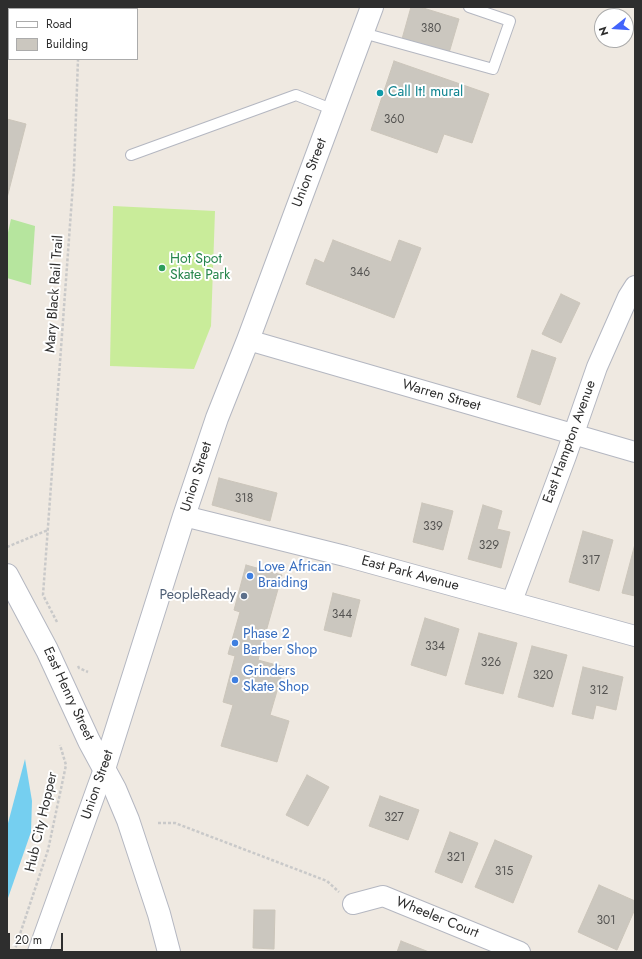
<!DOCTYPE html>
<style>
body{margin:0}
#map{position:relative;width:642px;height:959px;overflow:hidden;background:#efe9e1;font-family:Jost,sans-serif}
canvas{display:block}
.frame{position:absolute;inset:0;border:8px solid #2e2e2e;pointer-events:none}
.legend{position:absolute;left:8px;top:8px;width:130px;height:52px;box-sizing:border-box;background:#fff;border:1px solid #ababab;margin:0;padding:5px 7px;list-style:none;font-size:12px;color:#2e2e2e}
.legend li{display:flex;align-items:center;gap:8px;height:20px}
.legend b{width:20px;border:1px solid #ababab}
.north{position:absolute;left:594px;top:8px;width:40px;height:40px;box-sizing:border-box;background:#fff;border:1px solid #ababab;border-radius:50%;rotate:253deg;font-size:11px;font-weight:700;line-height:16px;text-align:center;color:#2e2e2e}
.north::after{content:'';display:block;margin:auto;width:14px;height:18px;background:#4264fb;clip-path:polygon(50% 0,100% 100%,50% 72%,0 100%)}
.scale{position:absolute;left:8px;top:933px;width:55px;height:18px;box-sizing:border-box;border:2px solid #2e2e2e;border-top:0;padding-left:5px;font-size:12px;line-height:14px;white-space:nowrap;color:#2e2e2e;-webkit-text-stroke:3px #fff;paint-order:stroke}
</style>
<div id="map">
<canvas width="642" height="959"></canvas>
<div class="frame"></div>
<ul class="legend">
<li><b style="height:5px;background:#fff"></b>Road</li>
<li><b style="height:11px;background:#cbc7bf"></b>Building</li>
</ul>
<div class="north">N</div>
<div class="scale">20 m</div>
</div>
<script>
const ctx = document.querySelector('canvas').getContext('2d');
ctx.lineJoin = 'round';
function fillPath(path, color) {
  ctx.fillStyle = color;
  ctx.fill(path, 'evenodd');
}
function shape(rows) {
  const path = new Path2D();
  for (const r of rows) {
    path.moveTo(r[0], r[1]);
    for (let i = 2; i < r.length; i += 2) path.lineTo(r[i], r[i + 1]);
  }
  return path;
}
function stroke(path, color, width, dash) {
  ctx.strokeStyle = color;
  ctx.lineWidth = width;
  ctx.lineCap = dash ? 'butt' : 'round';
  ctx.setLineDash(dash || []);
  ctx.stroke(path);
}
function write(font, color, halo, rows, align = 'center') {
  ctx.font = font + ' Jost,sans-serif';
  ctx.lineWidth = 4;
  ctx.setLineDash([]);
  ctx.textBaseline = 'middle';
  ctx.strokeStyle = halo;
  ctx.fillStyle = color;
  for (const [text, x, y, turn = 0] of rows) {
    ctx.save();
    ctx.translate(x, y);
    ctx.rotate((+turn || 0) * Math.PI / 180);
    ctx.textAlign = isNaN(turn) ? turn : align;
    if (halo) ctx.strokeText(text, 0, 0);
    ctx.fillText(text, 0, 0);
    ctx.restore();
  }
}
fillPath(shape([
 [11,219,35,226,31,285,7,278,7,237]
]), '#b6e59e');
fillPath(shape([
 [113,206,215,211,211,326,194,369,110,366]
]), '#c9ec9a');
fillPath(shape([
 [25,759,32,801,31,832,8,898,7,899,7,827]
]), '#75cff0');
const building = shape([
 [411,7,420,7,459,19,449,53,402,39,411,7],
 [394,61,489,94,472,143,444,134,437,153,371,130,394,61],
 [7,119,26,124,7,198,7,119],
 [333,240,391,262,399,240,421,248,394,318,306,284,315,259,324,263,333,240],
 [561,294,580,303,561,343,542,334,561,294],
 [532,350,556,358,540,405,517,397,532,350],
 [219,478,277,493,270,521,212,505,219,478],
 [422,503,453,511,443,550,413,542,422,503],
 [483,505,502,511,497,529,510,532,501,568,468,559,483,505],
 [583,531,613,540,599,591,569,582,583,531],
 [635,544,635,596,622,593,635,544],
 [246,565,282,575,258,660,284,667,270,715,289,721,277,762,221,746,233,705,223,702,235,656,228,654,240,612,234,610,246,565],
 [333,593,360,600,351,637,324,630,333,593],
 [425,618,459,629,446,676,411,665,425,618],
 [479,633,517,643,503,694,465,684,479,633],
 [532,646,567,655,553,707,518,697,532,646],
 [583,667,623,677,616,710,596,705,593,719,572,714,583,667],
 [307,775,329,787,308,826,286,815,307,775],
 [380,796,419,810,408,840,369,826,380,796],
 [450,832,478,843,462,883,435,872,450,832],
 [495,840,532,856,513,903,475,887,495,840],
 [599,885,635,901,635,909,617,950,578,932,599,885],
 [254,910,275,910,274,949,253,948,254,910],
 [401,941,429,952,397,952,401,941]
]);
fillPath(building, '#cbc7bf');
stroke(building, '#cbc5ba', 1);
const service = shape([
 [363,33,493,69,510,21,469,7],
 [131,155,296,95,334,110]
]);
const minor = shape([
 [248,340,635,452],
 [184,516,345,556,635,636],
 [512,601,566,456,597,367,628,297,635,286],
 [353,904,383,896,520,952],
 [38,952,104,769]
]);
const secondary = shape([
 [7,575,47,650,89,741,115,789,128,820,159,914,169,952],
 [104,769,184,516,217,418,248,340,372,7]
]);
stroke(service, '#b4b7c1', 12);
stroke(minor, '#b4b7c1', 22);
stroke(secondary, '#b4b7c1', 24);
stroke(shape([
 [80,9,80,7],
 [7,547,48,530],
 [57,622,43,595,74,170,78,59],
 [78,666,79,668,88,672],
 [158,823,175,823,327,881,339,892],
 [14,952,48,850,66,765,60,745]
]), '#c9c9c9', 2.5, [3, 2]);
stroke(service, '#fff', 10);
stroke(minor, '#fff', 20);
stroke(secondary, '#fff', 22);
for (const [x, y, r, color] of [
 [380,93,4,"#0f9aa8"],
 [162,268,4,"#2e9e5b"],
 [250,576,4,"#3f7fe0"],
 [244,596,4,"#5c6f8a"],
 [235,643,4,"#3f7fe0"],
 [235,680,4,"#3f7fe0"]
]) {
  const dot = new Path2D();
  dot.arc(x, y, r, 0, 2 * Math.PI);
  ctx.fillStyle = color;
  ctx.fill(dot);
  stroke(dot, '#fff', 1.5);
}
write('12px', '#555452', null, [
 ["380",431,29],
 ["360",394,120],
 ["346",360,273],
 ["318",244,499],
 ["339",433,527],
 ["329",489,546],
 ["317",591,561],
 ["344",342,615],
 ["334",435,647],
 ["326",491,663],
 ["320",543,676],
 ["312",599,691],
 ["327",394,818],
 ["321",456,858],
 ["315",504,872],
 ["301",606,921]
]);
write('14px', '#0d838f', '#fff', [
 ["Call It! mural",388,93]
], 'left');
write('14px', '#2e2e2e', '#fff', [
 ["Union Street",310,173,-69],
 ["Mary Black Rail Trail",55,294,-86],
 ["Warren Street",441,396,16],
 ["East Hampton Avenue",570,442,-70],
 ["Union Street",197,477,-72],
 ["East Park Avenue",410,574,15],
 ["East Henry Street",68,694,65],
 ["Union Street",98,785,-71],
 ["Hub City Hopper",42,822,-77],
 ["Wheeler Court",437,918,22]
]);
write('14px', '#27864d', '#fff', [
 ["Hot Spot",170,260],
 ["Skate Park",170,276]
], 'left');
write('14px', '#366cbe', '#fff', [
 ["Love African",258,568],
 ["Braiding",258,584],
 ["Phase 2",243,635],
 ["Barber Shop",243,651],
 ["Grinders",243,672],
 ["Skate Shop",243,688]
], 'left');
write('14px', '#4e5e75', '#fff', [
 ["PeopleReady",236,596]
], 'right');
</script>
